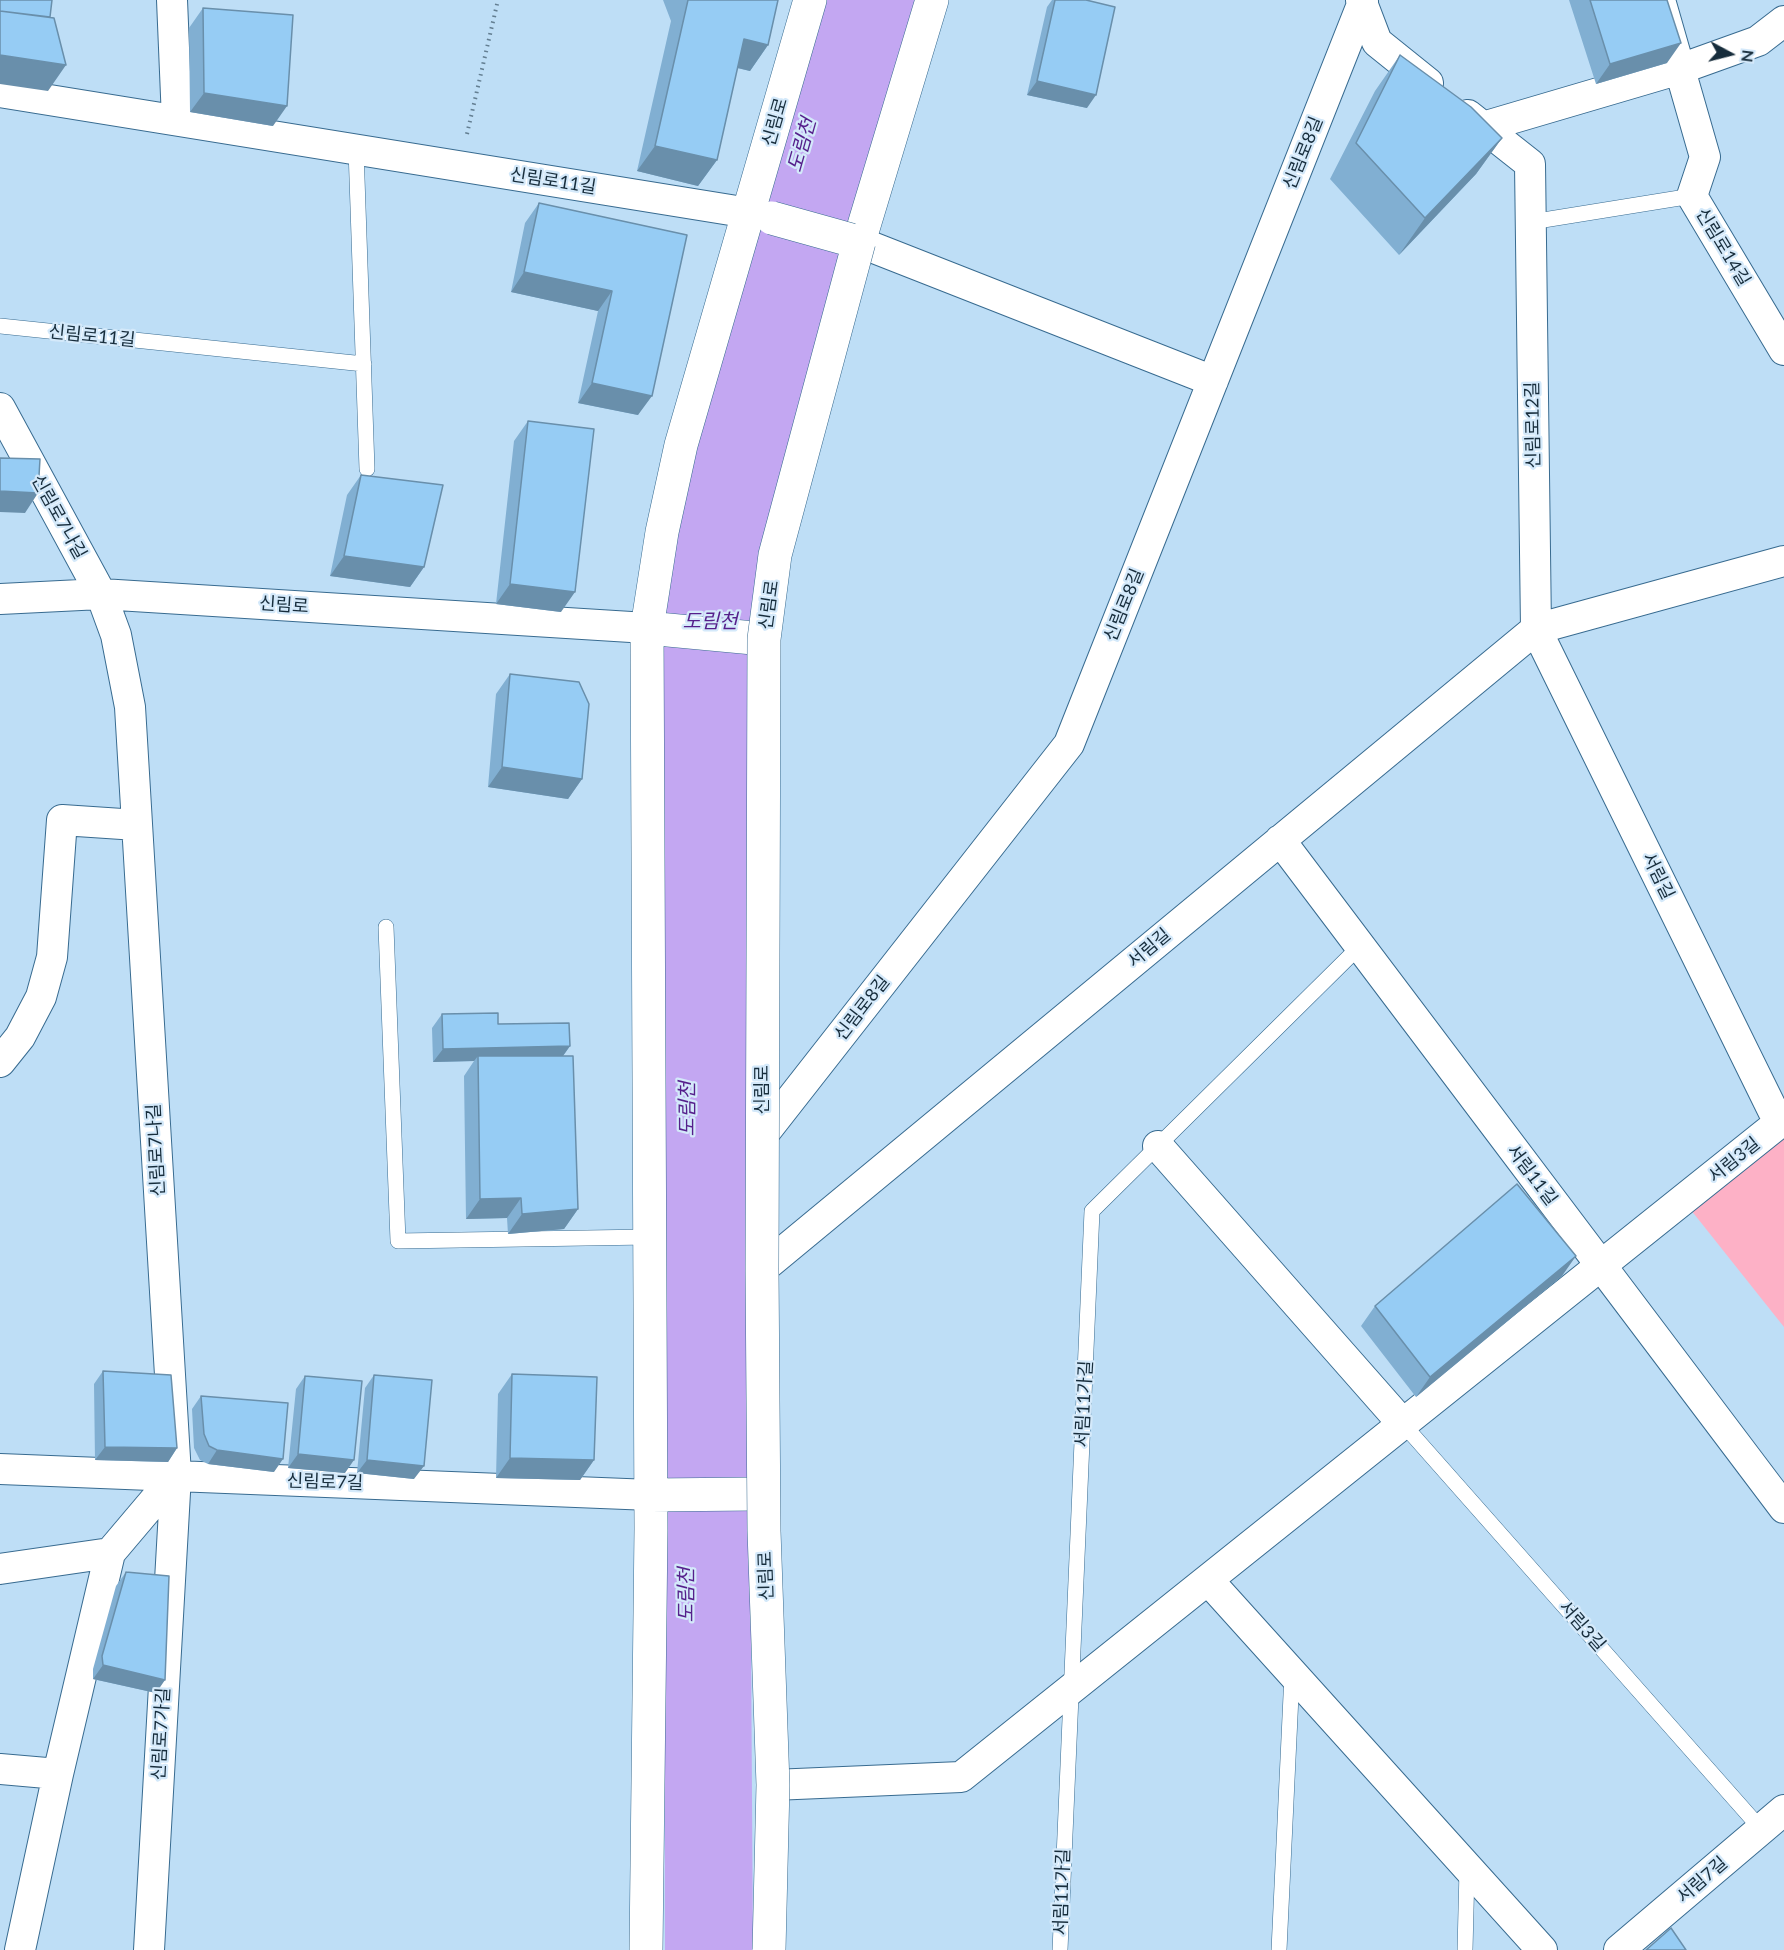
<!DOCTYPE html>
<meta charset="utf-8">
<style>
body{margin:0}
#map{position:relative;width:1784px;height:1950px;overflow:hidden;background:#bedef6;font-family:Lato,sans-serif}
canvas{display:block}
.north{position:absolute;left:1700px;top:24px;width:60px;height:60px;-webkit-text-stroke:4px #d4e9fa;paint-order:stroke;rotate:97deg;font-size:16px;font-weight:700;line-height:24px;text-align:center;color:#172d3c}
.north::after{content:'';display:block;margin:auto;width:21px;height:27px;background:#172d3c;clip-path:polygon(50% 0,100% 100%,50% 72%,0 100%)}
</style>
<div id="map">
<canvas width="1784" height="1950"></canvas>
<div class="north">N</div>
</div>
<script>
const ctx = document.querySelector('canvas').getContext('2d');
ctx.lineJoin = 'round';
function fillPath(path, color) {
  ctx.fillStyle = color;
  ctx.fill(path, 'evenodd');
}
function shape(rows) {
  const path = new Path2D();
  for (const r of rows) {
    path.moveTo(r[0], r[1]);
    for (let i = 2; i < r.length; i += 2) path.lineTo(r[i], r[i + 1]);
  }
  return path;
}
function stroke(path, color, width, dash) {
  ctx.strokeStyle = color;
  ctx.lineWidth = width;
  ctx.lineCap = dash ? 'butt' : 'round';
  ctx.setLineDash(dash || []);
  ctx.stroke(path);
}
function write(font, color, halo, rows, align = 'center') {
  ctx.font = font + ' Lato,"Noto Sans KR",sans-serif';
  ctx.lineWidth = 4.5;
  ctx.setLineDash([]);
  ctx.textBaseline = 'middle';
  ctx.strokeStyle = halo;
  ctx.fillStyle = color;
  for (const [text, x, y, turn = 0] of rows) {
    ctx.save();
    ctx.translate(x, y);
    ctx.rotate((+turn || 0) * Math.PI / 180);
    ctx.textAlign = isNaN(turn) ? turn : align;
    if (halo) ctx.strokeText(text, 0, 0);
    ctx.fillText(text, 0, 0);
    ctx.restore();
  }
}
fillPath(shape([
 [1784,1122,1784,1327,1683,1200]
]), '#fdb1c6');
fillPath(shape([
 [822,0,916,0,786,459,750,1490,753,1950,665,1950,663,624,674,546,697,442]
]), '#c3a7f2');
const lane = shape([
 [356,149,367,469],
 [1531,222,1692,196],
 [0,326,364,364],
 [386,927,398,1241,649,1237],
 [1403,1424,1761,1829],
 [1060,1950,1092,1211,1360,946],
 [1279,1950,1292,1674],
 [1465,1950,1467,1870]
]);
const street = shape([
 [172,0,177,120],
 [1361,0,1377,42,1428,83],
 [1660,0,1705,157,1692,196,1784,350],
 [0,92,749,213],
 [1468,115,1530,164,1536,629,1779,1123],
 [1483,127,1680,69,1758,41,1784,21],
 [859,242,1213,381],
 [0,408,101,594,116,635,130,707,176,1475,149,1950],
 [0,599,101,594,647,628],
 [1280,840,1784,1508],
 [0,1062,20,1037,41,997,52,957,62,820,137,825],
 [762,1136,1069,744,1363,2],
 [1158,1146,1403,1424],
 [762,1269,1536,629,1784,561],
 [0,1469,651,1495],
 [0,1569,110,1553],
 [1208,1580,1542,1950],
 [0,1769,58,1774],
 [773,1785,961,1777,1779,1123,1784,1122],
 [20,1950,58,1774,110,1553,176,1475],
 [1619,1950,1784,1810]
]);
const secondary = shape([
 [851,240,859,242,932,0],
 [647,628,764,639],
 [651,1495,755,1494],
 [646,1950,651,1529,647,628,662,532,681,445,810,0]
]);
stroke(lane, '#386b90', 16);
stroke(street, '#386b90', 32);
stroke(secondary, '#386b90', 34);
stroke(shape([
 [467,134,498,0]
]), '#637e91', 4, [1.5, 4.5]);
stroke(lane, '#fff', 15);
stroke(street, '#fff', 30);
stroke(secondary, '#fff', 33);
const secondaryBridge = shape([
 [772,218,851,240],
 [769,1950,773,1785,764,1531,762,1269,764,639,775,555,859,242]
]);
stroke(secondaryBridge, '#386b90', 34, []);
stroke(secondaryBridge, '#fff', 33);
fillPath(shape([
 [663,0,778,0,768,45,750,71,737,68,717,160,698,186,637,171,671,21],
 [1052,0,1086,0,1087,108,1027,95,1047,7],
 [1569,0,1667,0,1667,63,1596,84],
 [203,8,273,126,190,112,189,28],
 [1400,55,1502,138,1476,174,1399,255,1330,179,1375,91],
 [539,203,687,235,638,415,578,403,598,311,511,292,525,223],
 [528,421,561,612,496,604,514,441],
 [361,475,424,567,410,587,330,576,347,495],
 [510,674,582,779,568,799,488,787,496,694],
 [442,1014,498,1024,570,1046,563,1056,578,1209,564,1229,508,1234,507,1218,466,1219,464,1076,474,1061,433,1062,432,1028],
 [1562,1276,1416,1397,1361,1326,1375,1306],
 [103,1371,177,1448,168,1462,95,1460,94,1384],
 [512,1374,594,1460,580,1480,496,1478,498,1394],
 [374,1375,414,1479,357,1473,365,1388],
 [305,1376,345,1473,288,1468,296,1389],
 [201,1396,274,1472,208,1464,200,1460,194,1448,192,1409],
 [126,1572,156,1693,93,1679,93,1669,116,1586]
]), '#81afd2');
fillPath(shape([
 [744,39,768,45,750,71,726,65],
 [1681,43,1667,63,1596,84,1610,64],
 [0,55,66,65,48,91,0,84],
 [1037,81,1096,95,1087,108,1027,95],
 [204,93,287,106,273,126,190,112],
 [1502,138,1476,174,1399,255,1425,218],
 [655,146,717,160,698,186,637,171],
 [524,272,612,291,598,311,511,292],
 [592,383,652,396,638,415,578,403],
 [0,491,38,493,25,513,0,512],
 [344,556,424,567,410,587,330,576],
 [510,584,575,592,561,612,496,604],
 [502,767,582,779,568,799,488,787],
 [570,1046,560,1060,478,1056,474,1061,433,1062,443,1049],
 [521,1198,507,1218,466,1219,480,1199],
 [578,1209,564,1229,508,1234,522,1214],
 [1576,1256,1562,1276,1416,1397,1430,1377],
 [105,1447,177,1448,168,1462,95,1460],
 [217,1450,283,1459,274,1472,208,1464],
 [298,1454,354,1460,345,1473,288,1468],
 [510,1458,594,1460,580,1480,496,1478],
 [367,1460,424,1466,414,1479,357,1473],
 [103,1665,165,1680,156,1693,93,1679]
]), '#698fab');
const building = shape([
 [0,0,52,0,50,17,0,11,0,0],
 [688,0,778,0,768,45,744,39,717,160,655,146,688,0],
 [1055,0,1086,0,1115,7,1096,95,1037,81,1055,0],
 [1590,0,1667,0,1681,43,1610,64,1590,0],
 [203,8,293,15,287,106,204,93,203,8],
 [0,11,54,18,66,65,0,55,0,11],
 [1400,55,1471,107,1502,138,1425,218,1356,143,1400,55],
 [539,203,687,235,652,396,592,383,612,291,524,272,539,203],
 [528,421,594,429,575,592,510,584,528,421],
 [0,458,40,459,38,493,0,491,0,458],
 [361,475,443,485,424,567,344,556,361,475],
 [510,674,579,682,589,704,582,779,502,767,510,674],
 [498,1013,498,1024,569,1023,570,1046,443,1049,442,1014,498,1013],
 [478,1056,573,1056,578,1209,522,1214,521,1198,480,1199,478,1056],
 [1517,1184,1576,1256,1430,1377,1375,1306,1517,1184],
 [103,1371,171,1375,177,1448,105,1447,103,1371],
 [512,1374,597,1377,594,1460,510,1458,512,1374],
 [374,1375,432,1380,424,1466,367,1460,374,1375],
 [305,1376,362,1381,354,1460,298,1454,305,1376],
 [201,1396,288,1403,283,1459,217,1450,209,1446,204,1434,201,1396],
 [126,1572,169,1576,165,1680,103,1665,102,1656,126,1572],
 [1671,1928,1686,1950,1646,1950,1671,1928]
]);
fillPath(building, '#96ccf4');
stroke(building, '#698fab', 1.5);
write('18px', '#172d3c', '#d4e9fa', [
 ["신림로",775,122,-74],
 ["신림로8길",1303,153,-68],
 ["신림로11길",553,181,9],
 ["신림로14길",1723,247,59],
 ["신림로11길",92,336,6],
 ["신림로12길",1533,425,-91],
 ["신림로7나길",59,517,61],
 ["신림로",284,605,4],
 ["신림로",769,605,-82],
 ["신림로8길",1124,605,-68],
 ["서림길",1658,876,64],
 ["서림길",1149,948,-40],
 ["신림로8길",862,1008,-52],
 ["신림로",762,1090,-90],
 ["신림로7나길",156,1150,-93],
 ["서림3길",1734,1160,-39],
 ["서림11길",1532,1175,53],
 ["서림11가길",1084,1404,-87],
 ["신림로7길",325,1482,2],
 ["신림로",766,1576,-92],
 ["서림3길",1582,1626,49],
 ["신림로7가길",161,1734,-87],
 ["서림7길",1702,1880,-41],
 ["서림11가길",1062,1892,-88]
]);
write('italic 20px', '#551f8b', '#d4e9fa', [
 ["도림천",802,145,-74],
 ["도림천",710,622],
 ["도림천",688,1109,-90],
 ["도림천",687,1595,-90]
]);
</script>
